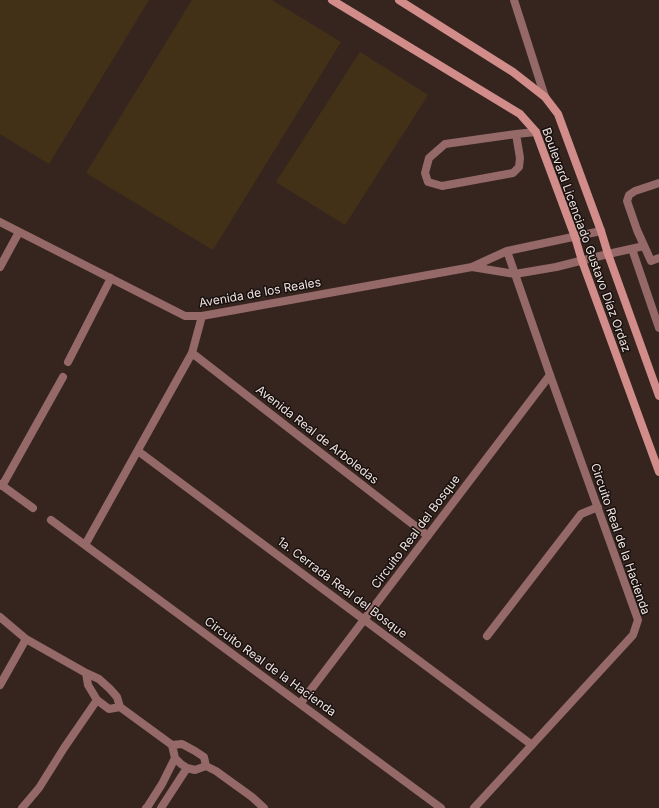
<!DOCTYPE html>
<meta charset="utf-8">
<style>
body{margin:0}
canvas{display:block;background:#36251f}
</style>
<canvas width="659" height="808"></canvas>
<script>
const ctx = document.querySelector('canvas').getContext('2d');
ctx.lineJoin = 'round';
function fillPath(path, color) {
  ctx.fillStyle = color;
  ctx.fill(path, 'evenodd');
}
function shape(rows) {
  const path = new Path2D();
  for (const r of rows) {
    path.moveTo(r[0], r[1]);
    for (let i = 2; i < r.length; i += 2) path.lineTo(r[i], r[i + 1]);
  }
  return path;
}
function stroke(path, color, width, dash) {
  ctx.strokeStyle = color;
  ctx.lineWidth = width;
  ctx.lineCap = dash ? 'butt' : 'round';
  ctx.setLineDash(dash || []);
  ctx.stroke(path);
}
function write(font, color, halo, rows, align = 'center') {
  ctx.font = font + ' Inter,sans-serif';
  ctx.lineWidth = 3;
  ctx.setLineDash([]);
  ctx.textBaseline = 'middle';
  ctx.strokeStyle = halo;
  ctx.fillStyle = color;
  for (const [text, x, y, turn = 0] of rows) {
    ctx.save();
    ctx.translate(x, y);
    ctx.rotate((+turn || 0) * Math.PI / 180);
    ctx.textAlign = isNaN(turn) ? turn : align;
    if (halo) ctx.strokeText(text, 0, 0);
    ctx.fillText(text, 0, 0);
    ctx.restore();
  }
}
fillPath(shape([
 [0,0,149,0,49,164,0,134],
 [192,0,272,0,341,42,213,250,86,173],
 [360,52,428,95,345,225,276,182]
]), '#423116');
stroke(shape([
 [514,0,545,97],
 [516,134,520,158,519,167,513,173,442,186,428,182,425,173,429,158,445,144,516,134,536,132],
 [659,183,635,191,629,195,627,201,637,230,651,261,659,258],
 [632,249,659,328],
 [608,254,644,246]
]), '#956968', 8);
stroke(shape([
 [0,222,185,316,202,316,472,267,507,251,601,231],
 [0,267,19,232],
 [472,267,515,274,556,267,608,254],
 [192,353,428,536],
 [68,362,111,278],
 [138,451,532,745],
 [0,484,33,508],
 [2,486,63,377],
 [51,520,441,808],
 [85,545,192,353,202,316],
 [0,617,26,639,86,673,99,679,110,689,117,697,120,707,172,745,182,744,195,751,204,757,206,766],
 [487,636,581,514,598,507],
 [86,673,88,685,97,700,109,709,120,707],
 [0,685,26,639],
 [300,704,550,375],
 [172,745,175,758,181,764,187,768,195,770,206,766,216,771,252,797,264,808],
 [22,808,39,788,64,748,97,700],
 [146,808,148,806,162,784,175,758],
 [161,808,187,768],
 [474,808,633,635,638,620,550,375,507,251]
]), '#956968', 8);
stroke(shape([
 [332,0,520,114,536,132,575,237,582,261,659,472],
 [399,0,513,72,545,97,558,114,601,231,608,254,659,396]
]), '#d28d8b', 8);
write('12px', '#eee2de', '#18100e', [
 ["Boulevard Licenciado Gustavo Díaz Ordaz",586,240,70],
 ["Avenida de los Reales",260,293,-10],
 ["Avenida Real de Arboledas",317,435,38],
 ["Circuito Real del Bosque",416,532,-53],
 ["Circuito Real de la Hacienda",620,539,71],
 ["1a. Cerrada Real del Bosque",342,588,37],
 ["Circuito Real de la Hacienda",270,667,36]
]);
</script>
